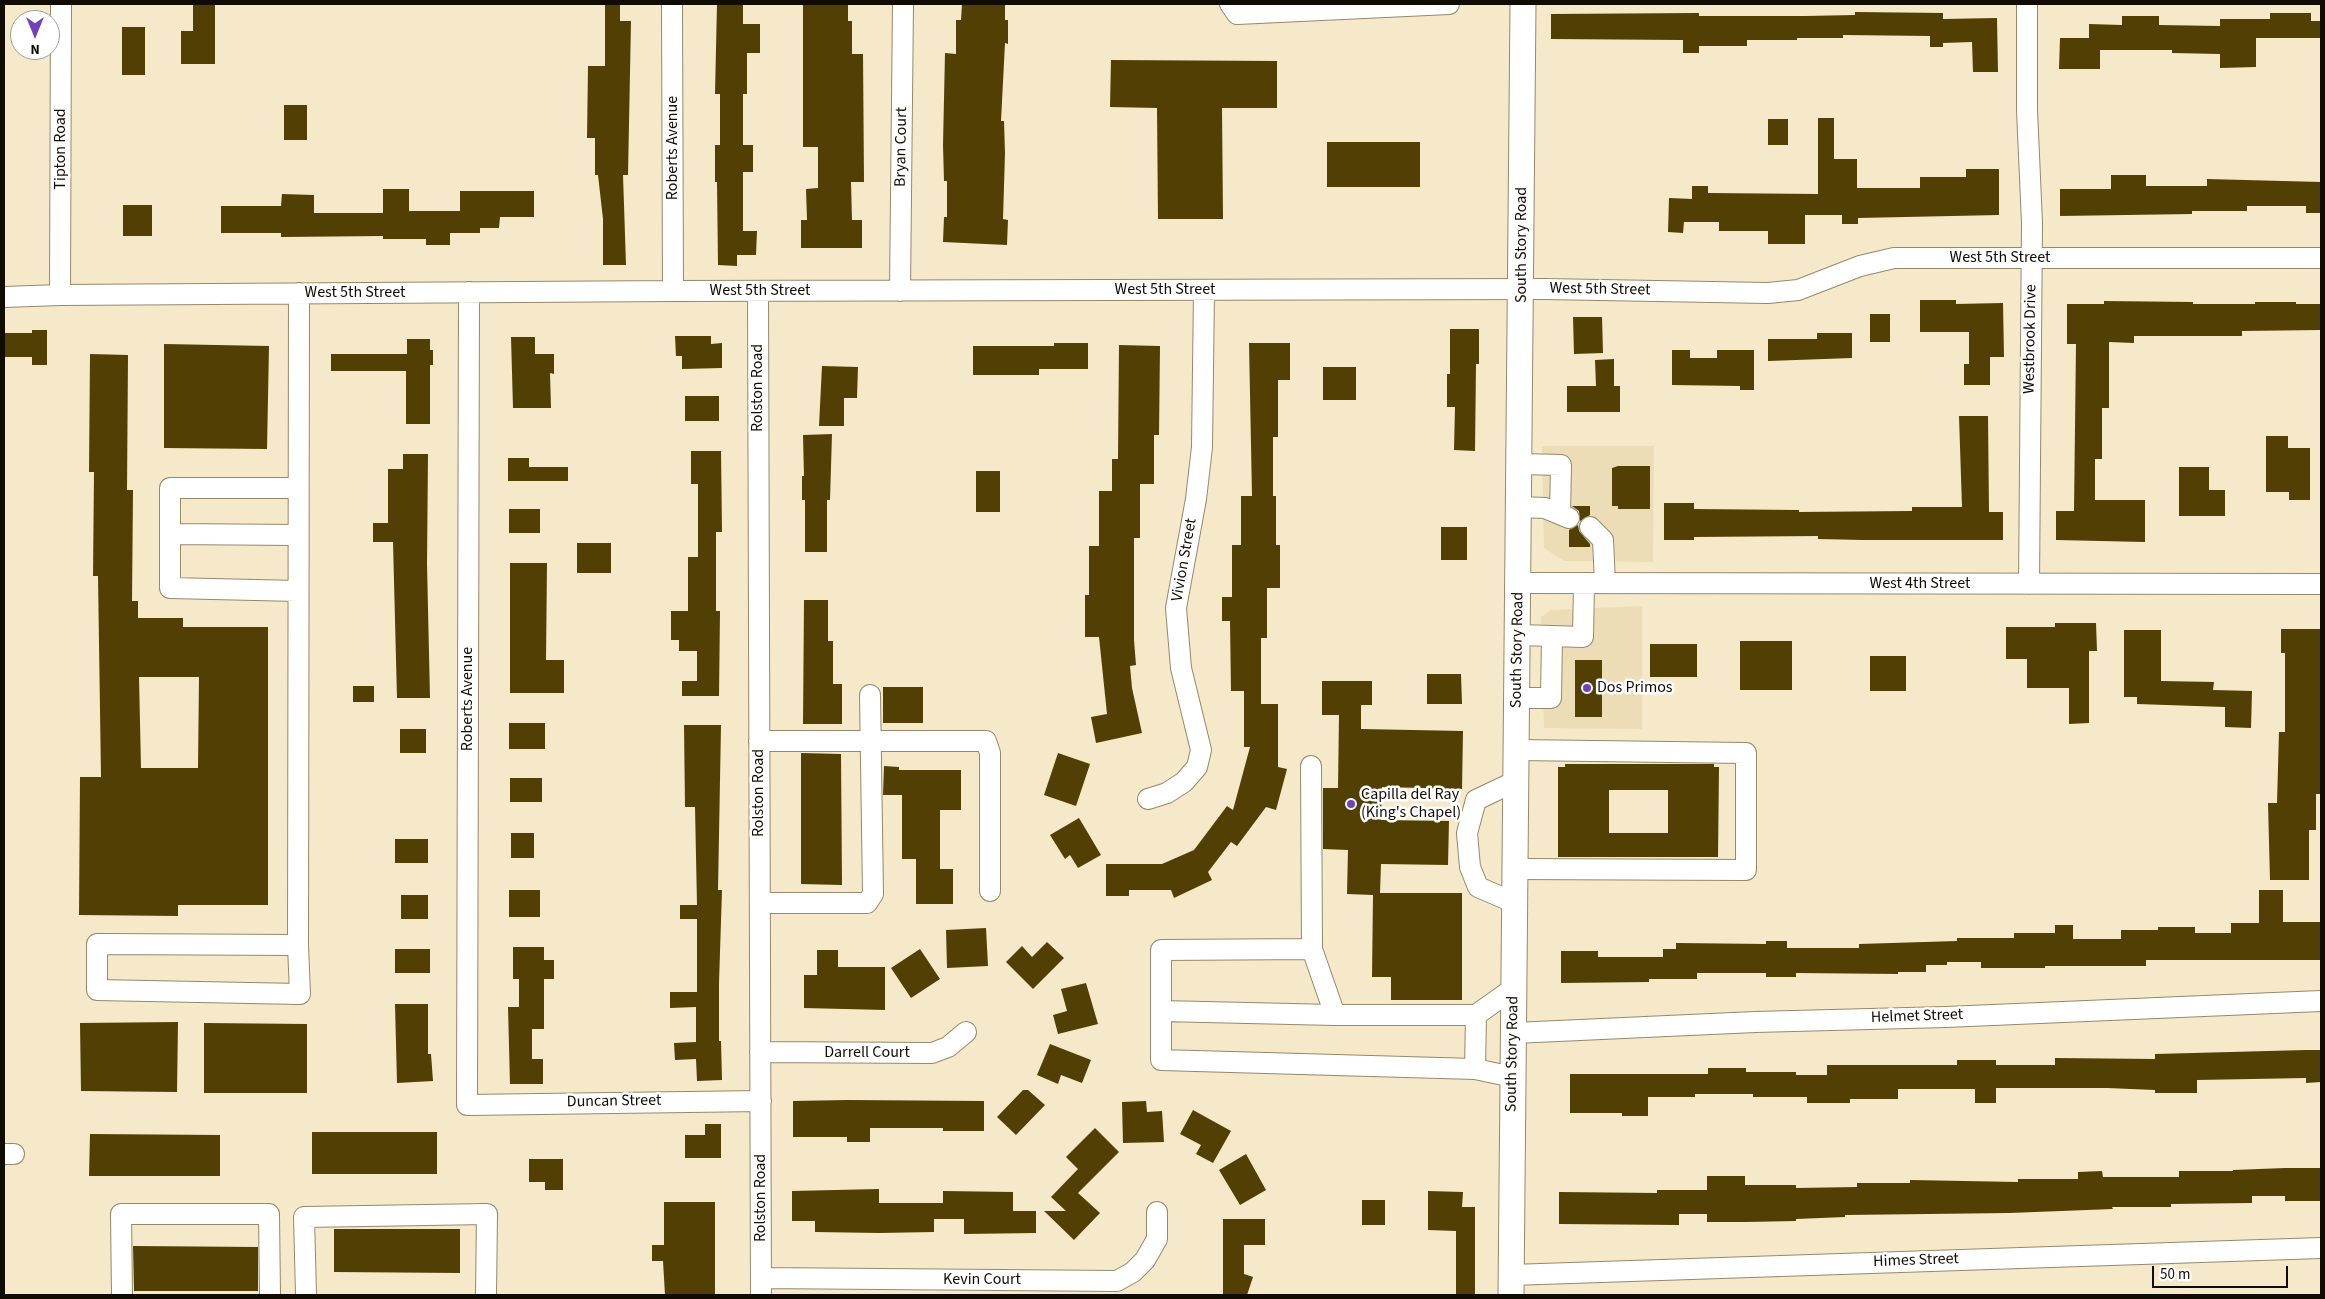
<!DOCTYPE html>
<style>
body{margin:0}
#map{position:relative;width:2325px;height:1299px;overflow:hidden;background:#f5e9c9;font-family:"Source Sans 3",sans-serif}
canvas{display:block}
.frame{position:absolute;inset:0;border:5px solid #100c03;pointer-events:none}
.north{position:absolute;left:10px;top:10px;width:50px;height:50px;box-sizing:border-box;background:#fff;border:1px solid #9f9e9a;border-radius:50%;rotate:180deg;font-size:14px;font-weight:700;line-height:20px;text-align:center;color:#100c03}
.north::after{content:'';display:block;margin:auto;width:18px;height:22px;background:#7340b7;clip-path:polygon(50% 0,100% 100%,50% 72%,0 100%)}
.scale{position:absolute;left:2152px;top:1266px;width:136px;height:22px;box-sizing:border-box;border:2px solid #100c03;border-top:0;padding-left:6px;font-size:15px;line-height:18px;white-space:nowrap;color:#100c03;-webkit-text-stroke:4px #fff;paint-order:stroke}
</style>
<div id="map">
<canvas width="2325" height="1299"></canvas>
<div class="frame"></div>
<div class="north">N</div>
<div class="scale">50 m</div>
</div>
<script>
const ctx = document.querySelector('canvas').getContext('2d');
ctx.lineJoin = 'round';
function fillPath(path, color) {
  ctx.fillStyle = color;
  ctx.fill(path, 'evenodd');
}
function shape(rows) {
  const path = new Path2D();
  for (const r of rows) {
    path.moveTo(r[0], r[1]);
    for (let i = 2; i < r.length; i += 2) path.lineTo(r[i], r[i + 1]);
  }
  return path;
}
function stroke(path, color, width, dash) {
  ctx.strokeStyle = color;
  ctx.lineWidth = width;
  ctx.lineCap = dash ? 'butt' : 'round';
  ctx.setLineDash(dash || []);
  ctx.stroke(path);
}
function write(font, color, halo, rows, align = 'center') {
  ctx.font = font + ' "Source Sans 3",sans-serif';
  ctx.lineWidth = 5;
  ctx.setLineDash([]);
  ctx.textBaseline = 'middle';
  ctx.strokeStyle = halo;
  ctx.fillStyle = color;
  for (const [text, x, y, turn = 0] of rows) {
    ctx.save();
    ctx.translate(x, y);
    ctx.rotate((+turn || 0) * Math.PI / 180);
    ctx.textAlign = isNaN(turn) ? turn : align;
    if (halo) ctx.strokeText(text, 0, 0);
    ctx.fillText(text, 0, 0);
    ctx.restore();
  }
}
fillPath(shape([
 [1542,446,1654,446,1653,562,1564,561,1544,548],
 [1642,606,1642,729,1544,728,1541,617,1551,610]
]), '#ecddb6');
fillPath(shape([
 [193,4,215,4,215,64,181,64,181,31,193,31],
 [605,4,620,4,620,21,631,21,628,175,623,175,626,265,603,265,603,219,598,175,595,175,595,138,587,138,588,66,605,66],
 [717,4,743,4,743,24,760,24,760,53,747,53,747,94,743,94,743,145,753,145,753,172,743,172,743,231,757,231,756,255,737,255,737,266,718,265,717,182,715,182,715,145,720,145,720,94,715,94],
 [803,4,848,4,848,21,852,21,852,54,863,54,864,182,851,182,852,220,862,220,862,248,801,248,801,220,807,220,806,189,818,188,818,147,803,147],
 [962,4,1005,4,1005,20,1008,20,1008,44,1005,43,1001,121,1004,121,1005,153,1003,219,1008,220,1007,245,943,242,944,217,947,217,947,181,944,181,943,145,945,53,956,54,956,20,961,20],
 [1855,12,1943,13,1943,19,1997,18,1998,72,1973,72,1972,42,1943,43,1943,47,1930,47,1930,36,1843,35,1843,38,1797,38,1797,40,1747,40,1747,46,1699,46,1699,53,1683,53,1683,40,1551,39,1551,14,1699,13,1699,16,1805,16,1855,15],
 [2270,13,2311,13,2311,21,2321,21,2321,38,2256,38,2256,67,2220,68,2220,54,2172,53,2172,50,2100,50,2100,69,2059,69,2060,38,2089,38,2089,24,2122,25,2122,16,2159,16,2159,25,2220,26,2220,19,2270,19],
 [122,27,145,27,145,75,122,75],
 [1111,60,1277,61,1277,108,1222,108,1223,219,1158,219,1157,108,1110,107],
 [284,105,307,105,307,140,284,140],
 [1818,118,1834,118,1834,159,1857,159,1857,188,1920,188,1920,177,1966,177,1966,169,1999,169,1999,215,1858,218,1858,224,1842,224,1842,215,1805,215,1805,244,1768,244,1768,231,1719,231,1719,222,1684,222,1683,233,1668,232,1669,198,1692,199,1692,186,1708,186,1708,193,1818,194],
 [1768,119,1788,119,1788,145,1768,145],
 [1327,142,1420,142,1420,187,1327,187],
 [2111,175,2146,175,2146,186,2207,186,2207,179,2321,182,2321,213,2306,213,2306,206,2247,206,2247,211,2192,211,2192,214,2060,216,2060,189,2111,189],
 [383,189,409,189,409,211,460,211,460,191,534,191,534,217,500,217,499,228,480,228,480,233,450,233,450,245,426,245,426,239,383,239,383,236,281,237,281,233,221,233,221,206,281,206,282,194,314,195,314,213,383,213],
 [123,205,152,205,152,236,123,236],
 [1920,300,1956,300,1956,304,2003,303,2004,357,1990,357,1990,385,1964,385,1964,364,1969,364,1969,332,1920,332],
 [2104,301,2193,302,2193,304,2255,304,2255,302,2296,302,2296,304,2321,304,2321,330,2242,331,2242,336,2134,336,2134,343,2109,342,2109,408,2102,408,2102,459,2095,459,2095,500,2145,500,2145,542,2056,540,2056,511,2074,511,2076,344,2067,344,2067,304,2104,304],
 [1870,314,1890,314,1890,342,1870,342],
 [1573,317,1602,317,1603,353,1574,354],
 [1450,329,1479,329,1479,364,1476,364,1475,451,1454,450,1455,407,1447,407,1447,374,1450,374],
 [32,330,47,330,47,365,32,365,32,357,4,357,4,333,32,333],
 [1817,333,1852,333,1852,358,1768,361,1768,339,1817,339],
 [675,336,711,336,711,344,722,343,722,368,682,369,682,356,676,356],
 [511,337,535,337,535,354,554,354,554,374,550,373,551,408,513,408],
 [407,339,430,339,430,350,433,350,433,365,430,365,430,424,406,424,406,371,331,371,331,354,407,354],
 [1054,343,1088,343,1088,369,1039,369,1039,375,973,375,973,346,1054,346],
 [1249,343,1290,343,1290,380,1278,380,1278,437,1273,437,1273,496,1276,496,1276,545,1280,545,1280,588,1267,588,1267,638,1261,638,1261,704,1278,704,1278,767,1287,769,1276,810,1266,807,1237,846,1231,842,1208,872,1212,880,1174,898,1171,890,1129,890,1129,896,1106,896,1106,864,1162,864,1194,850,1227,806,1233,810,1250,747,1244,747,1244,691,1231,691,1230,621,1222,621,1222,597,1232,597,1232,545,1241,545,1241,496,1252,496],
 [164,344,269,346,267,449,164,448],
 [1119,345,1160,346,1159,435,1154,435,1154,484,1140,484,1140,538,1134,538,1134,640,1136,665,1130,666,1132,688,1142,733,1096,743,1091,717,1107,714,1099,637,1085,637,1085,595,1089,595,1089,546,1099,546,1099,491,1112,491,1112,459,1118,459],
 [1672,350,1690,350,1690,358,1717,358,1717,350,1754,350,1754,390,1740,390,1740,386,1672,385],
 [90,354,128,355,127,490,133,490,132,601,138,601,138,618,183,618,183,627,268,627,268,905,178,905,178,916,79,915,80,777,101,777,98,576,93,576,94,472,89,472],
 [139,677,199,677,198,768,141,768],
 [1614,359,1614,386,1620,386,1620,412,1567,412,1567,386,1596,386,1595,360],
 [822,366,858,367,857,398,844,398,844,426,819,426],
 [1323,367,1356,367,1356,400,1323,400],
 [685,396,719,396,719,421,685,421],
 [1959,416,1988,416,1989,512,2003,512,2003,540,1863,540,1818,539,1818,536,1694,537,1694,540,1664,540,1664,503,1694,503,1694,509,1799,510,1799,512,1912,511,1912,507,1962,507],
 [832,434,830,500,827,500,827,552,805,552,805,500,802,500,802,476,804,476,803,435],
 [2266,436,2288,436,2288,448,2310,448,2310,500,2289,500,2289,492,2266,492],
 [691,451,721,451,722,532,716,532,716,611,720,611,719,696,682,696,682,681,697,681,697,651,679,651,679,640,671,640,671,611,688,611,688,557,698,557,698,484,691,484],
 [403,454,428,454,427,564,430,698,397,698,393,542,373,542,373,523,388,523,388,469,403,469],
 [508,458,529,458,529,467,568,467,568,481,508,481],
 [1618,466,1650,466,1650,509,1618,509,1618,506,1612,506,1612,468],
 [2179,467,2209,467,2209,490,2225,490,2225,516,2179,516],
 [976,471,1000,471,1000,512,976,512],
 [1572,506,1590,506,1590,515,1580,521,1579,511],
 [509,509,540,509,540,533,509,533],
 [1578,525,1579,531,1590,544,1590,547,1569,547,1569,530],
 [1441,527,1467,527,1467,560,1441,560],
 [577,543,611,543,611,573,577,573],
 [510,563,547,563,546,660,564,660,564,693,510,693],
 [804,600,828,600,828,641,833,641,833,684,842,684,842,724,803,724],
 [2055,623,2096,623,2097,651,2089,651,2089,723,2069,724,2069,688,2027,688,2027,659,2006,659,2006,627,2055,627],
 [2281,629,2321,629,2321,794,2316,794,2316,830,2309,830,2309,880,2270,880,2268,803,2277,803,2279,732,2285,732,2285,653,2281,653],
 [2124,630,2161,630,2161,681,2214,682,2213,690,2252,691,2251,728,2225,727,2225,707,2137,704,2137,697,2124,697],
 [1740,641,1792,641,1792,690,1740,690],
 [1650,644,1697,644,1697,677,1650,677],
 [1870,656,1906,656,1906,691,1870,691],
 [1575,660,1602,660,1602,717,1575,717],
 [1427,674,1461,674,1462,704,1427,704],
 [1322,681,1372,681,1372,705,1361,705,1361,729,1463,731,1462,789,1382,787,1381,820,1449,821,1448,865,1381,864,1380,893,1462,893,1462,1000,1391,1000,1391,977,1372,977,1373,895,1347,894,1348,850,1323,849,1323,788,1338,788,1339,715,1322,715],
 [353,686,374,686,374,702,353,702],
 [883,687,923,687,923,723,883,723],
 [509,723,545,723,545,749,509,749],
 [684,725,721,725,718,890,722,890,719,983,719,1041,721,1041,722,1080,697,1081,696,1059,675,1060,674,1043,696,1042,696,1007,670,1008,670,992,697,992,697,919,680,919,680,905,697,905,695,807,685,807],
 [400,729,426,729,426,753,400,753],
 [801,753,841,754,842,885,801,884],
 [1058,753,1090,764,1076,806,1044,795],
 [1565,764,1714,764,1714,767,1719,767,1718,857,1558,857,1558,767,1565,767],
 [1609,790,1668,790,1668,833,1609,833],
 [884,766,899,767,899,770,961,770,961,810,940,810,940,869,953,869,953,904,916,904,916,859,902,859,902,795,883,795],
 [510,778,542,778,542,802,510,802],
 [1079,818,1101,855,1078,868,1070,855,1065,859,1050,835],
 [511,833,534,833,534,858,511,858],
 [395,839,428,839,428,863,395,863],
 [509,890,540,890,540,917,509,917],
 [2259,890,2283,890,2283,922,2321,922,2321,960,2146,960,2146,966,2045,966,2045,968,1981,968,1981,962,1947,962,1947,965,1926,965,1926,972,1898,972,1898,974,1796,973,1796,977,1766,977,1766,973,1697,973,1697,979,1649,979,1649,982,1561,983,1561,951,1598,951,1598,957,1663,957,1663,949,1676,949,1676,943,1766,944,1766,941,1787,941,1787,948,1859,948,1859,944,1957,941,1957,938,2014,938,2014,933,2055,933,2055,925,2073,925,2073,939,2121,939,2121,930,2158,930,2158,927,2195,927,2195,933,2231,933,2231,923,2259,923],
 [401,895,428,895,428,919,401,919],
 [986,928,988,966,947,968,946,930],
 [1047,942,1064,958,1033,989,1006,962,1022,946,1032,957],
 [513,947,544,947,544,960,554,960,554,979,544,979,544,1029,532,1029,532,1059,543,1059,543,1084,510,1084,508,1007,519,1007,519,979,513,979],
 [395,949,430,949,430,973,395,973],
 [920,949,940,979,911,998,891,968],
 [817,950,838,950,838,967,885,967,885,1010,804,1008,804,975,817,975],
 [1086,983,1098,1024,1058,1034,1053,1015,1067,1011,1061,989],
 [395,1004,428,1004,428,1054,431,1054,433,1081,397,1083],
 [178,1022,177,1092,81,1091,80,1023],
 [204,1023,307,1024,307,1093,204,1093],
 [1050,1044,1091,1060,1082,1083,1061,1075,1058,1084,1037,1075],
 [2306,1050,2321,1050,2321,1082,2306,1083,2306,1078,2197,1080,2197,1093,2155,1093,2155,1090,2107,1088,1996,1088,1996,1103,1975,1103,1975,1089,1898,1089,1898,1099,1850,1099,1850,1103,1807,1103,1807,1097,1753,1097,1753,1094,1695,1094,1695,1097,1648,1097,1648,1116,1622,1116,1622,1113,1570,1113,1570,1074,1708,1074,1708,1068,1746,1068,1746,1072,1796,1072,1796,1075,1827,1075,1827,1065,1957,1065,1957,1060,1996,1060,1996,1065,2055,1065,2055,1058,2155,1059,2155,1054],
 [1023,1090,1028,1090,1045,1105,1016,1135,997,1117],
 [847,1100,984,1101,984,1131,943,1131,943,1128,870,1128,870,1142,847,1142,847,1137,793,1137,793,1101],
 [1146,1101,1147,1112,1162,1111,1164,1142,1123,1143,1122,1102],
 [1193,1110,1231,1131,1213,1163,1196,1154,1201,1145,1180,1134],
 [705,1124,721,1124,721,1158,685,1158,685,1135,705,1135],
 [1095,1128,1119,1152,1078,1193,1100,1213,1074,1240,1044,1211,1066,1211,1051,1197,1078,1169,1066,1157],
 [312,1132,437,1132,437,1174,312,1174],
 [90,1134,220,1135,220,1176,89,1176],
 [1246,1154,1266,1190,1240,1205,1219,1170],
 [529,1159,563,1159,563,1190,545,1190,545,1182,529,1182],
 [2285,1168,2321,1168,2321,1201,2285,1201,2285,1196,2252,1196,2252,1203,2171,1204,2171,1207,2112,1207,2113,1209,2009,1213,1845,1215,1845,1217,1796,1219,1796,1221,1745,1222,1707,1222,1707,1214,1679,1214,1679,1225,1559,1224,1559,1192,1657,1193,1657,1190,1707,1190,1707,1176,1745,1176,1745,1185,1796,1185,1796,1188,1857,1187,1857,1183,1910,1183,1910,1180,2018,1182,2018,1179,2078,1179,2078,1172,2102,1171,2103,1177,2179,1177,2179,1171,2233,1171,2233,1170],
 [879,1189,879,1203,943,1203,943,1191,1013,1192,1013,1211,1036,1211,1036,1233,964,1234,964,1219,934,1219,934,1232,879,1233,815,1232,815,1221,792,1221,792,1191],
 [1428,1191,1463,1192,1462,1207,1475,1207,1475,1295,1456,1295,1456,1231,1428,1230],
 [1362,1200,1385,1200,1385,1225,1362,1225],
 [664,1202,715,1202,715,1295,665,1295,663,1261,652,1261,652,1245,664,1245],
 [1223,1219,1265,1219,1265,1245,1244,1245,1244,1274,1253,1277,1247,1295,1223,1295],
 [334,1229,460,1229,460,1273,334,1272],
 [133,1246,258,1247,258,1291,134,1291]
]), '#513f04');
const minor = shape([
 [672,4,673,291],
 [1230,4,1237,14,1449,4],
 [2027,4,2027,110,2032,223,2029,584],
 [758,291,761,1295],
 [900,291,903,4],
 [469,292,467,1105,761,1101],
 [60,295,61,4],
 [4,297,60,295,673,291,1544,289,1768,293,1798,290,1860,266,1894,258,2321,258],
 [1520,464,1561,465,1560,514],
 [298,488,170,488,170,588,298,591],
 [1519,507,1545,508,1569,518],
 [1590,527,1603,540,1605,583],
 [170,534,298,535],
 [1518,583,2321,584],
 [1518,635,1552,636],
 [1517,698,1551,698,1552,636,1583,637,1584,583],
 [759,741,986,741,990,753,990,891],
 [1311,766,1312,949,1161,950,1161,1060,1475,1069],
 [1148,799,1167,793,1184,782,1197,767,1201,750,1181,668,1176,608,1196,499,1202,447,1204,290],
 [1515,869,1746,870,1746,753,1517,750],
 [760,903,867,903,873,894,870,695],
 [1515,903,1478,887,1470,867,1467,833,1476,800,1516,781],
 [298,945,300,994,97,990,97,944,298,945,299,293],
 [1312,949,1335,1015,1476,1015],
 [1161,1011,1335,1015],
 [1514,1033,1755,1022,1946,1017,2321,1001],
 [760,1052,932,1053,948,1047,966,1032],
 [1513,1077,1475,1069,1476,1015,1514,988],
 [4,1154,14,1154],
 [1511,1275,2321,1248],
 [761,1278,1117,1281,1133,1272,1145,1260,1157,1239,1157,1212],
 [122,1295,121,1214,269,1214,270,1295],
 [306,1295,304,1217,487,1214,486,1295]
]);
const major = shape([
 [1511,1295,1523,4]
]);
stroke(minor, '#94896b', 22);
stroke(major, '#94896b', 27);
stroke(minor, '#fff', 20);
stroke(major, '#fff', 25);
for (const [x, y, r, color] of [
 [1587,688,5,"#7340b7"],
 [1351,804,5,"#7340b7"]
]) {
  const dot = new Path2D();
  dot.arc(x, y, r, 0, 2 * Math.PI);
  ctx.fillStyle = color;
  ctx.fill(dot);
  stroke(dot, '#fff', 2);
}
write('16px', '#100c03', '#fff', [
 ["Bryan Court",902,147,-89],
 ["Roberts Avenue",673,148,-90],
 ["Tipton Road",61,149,-90],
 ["South Story Road",1522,245,-90],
 ["West 5th Street",2000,258],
 ["West 5th Street",1165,290],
 ["West 5th Street",1600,290,1],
 ["West 5th Street",760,291],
 ["West 5th Street",355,293],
 ["Westbrook Drive",2031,339,-89],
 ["Rolston Road",758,388,-90],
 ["Vivion Street",1185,560,-80],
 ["West 4th Street",1920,584],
 ["South Story Road",1518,650,-89],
 ["Roberts Avenue",468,699,-90],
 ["Rolston Road",759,793,-90],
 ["Helmet Street",1917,1017,-2],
 ["Darrell Court",867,1053],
 ["South Story Road",1513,1054,-89],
 ["Duncan Street",614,1102,-1],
 ["Rolston Road",761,1198,-90],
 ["Himes Street",1916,1261,-2],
 ["Kevin Court",982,1280]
]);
write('16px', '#100c03', '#fff', [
 ["Dos Primos",1597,688],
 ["Capilla del Ray",1361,795],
 ["(King's Chapel)",1361,813]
], 'left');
</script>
